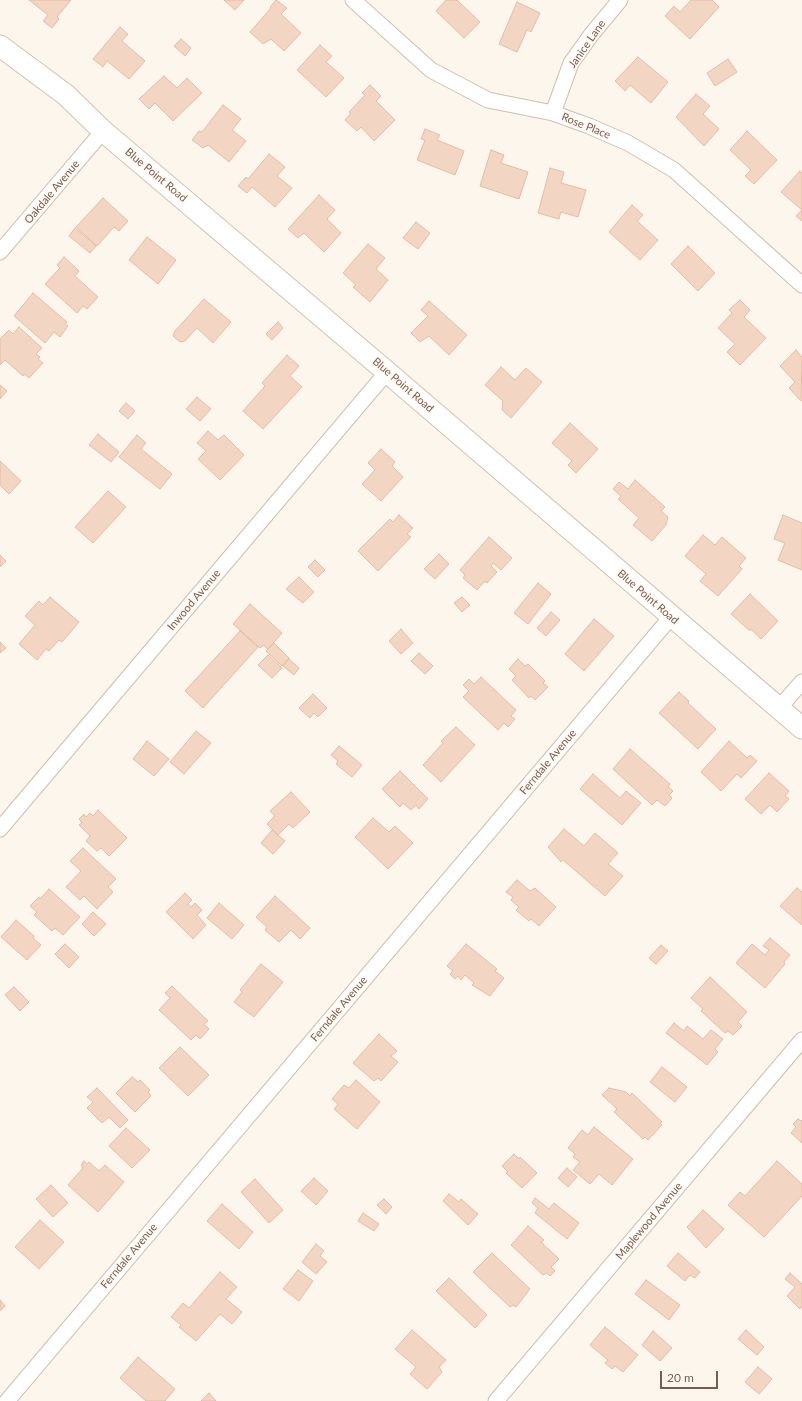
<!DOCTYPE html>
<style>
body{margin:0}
#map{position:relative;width:802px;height:1401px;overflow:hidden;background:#fdf6ec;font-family:Lato,sans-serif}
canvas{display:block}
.scale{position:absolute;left:660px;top:1371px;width:58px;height:18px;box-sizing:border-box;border:2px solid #7a5c4d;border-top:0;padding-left:5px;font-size:12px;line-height:14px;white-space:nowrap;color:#7a5c4d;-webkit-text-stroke:3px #fffaf3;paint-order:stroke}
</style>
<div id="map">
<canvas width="802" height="1401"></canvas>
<div class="scale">20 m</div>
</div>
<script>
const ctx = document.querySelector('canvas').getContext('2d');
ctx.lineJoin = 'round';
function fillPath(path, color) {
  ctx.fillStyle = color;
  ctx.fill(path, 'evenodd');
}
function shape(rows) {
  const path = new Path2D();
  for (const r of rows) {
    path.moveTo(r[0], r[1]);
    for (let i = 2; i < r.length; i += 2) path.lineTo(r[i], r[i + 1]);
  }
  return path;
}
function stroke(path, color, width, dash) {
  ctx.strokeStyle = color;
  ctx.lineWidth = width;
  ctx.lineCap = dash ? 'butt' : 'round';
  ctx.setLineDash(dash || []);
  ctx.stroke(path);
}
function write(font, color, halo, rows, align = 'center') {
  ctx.font = font + ' Lato,sans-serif';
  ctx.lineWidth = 3.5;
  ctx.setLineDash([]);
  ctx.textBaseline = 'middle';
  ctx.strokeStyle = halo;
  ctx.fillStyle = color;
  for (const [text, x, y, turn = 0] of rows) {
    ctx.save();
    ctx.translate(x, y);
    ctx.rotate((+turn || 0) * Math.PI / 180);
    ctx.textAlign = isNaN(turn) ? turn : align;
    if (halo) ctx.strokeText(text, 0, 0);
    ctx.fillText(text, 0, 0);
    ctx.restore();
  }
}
const building = shape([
 [29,0,71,0,57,17,59,19,52,28,43,21,48,15,29,0],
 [224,0,244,0,235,10,224,0],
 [276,0,287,8,281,14,301,33,284,51,271,39,263,44,250,32,271,8,270,7,276,0],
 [446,0,457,0,480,22,464,38,436,11,446,0],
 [691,0,712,0,719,7,690,39,665,16,674,6,680,12,691,0],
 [517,2,540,13,531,32,527,30,517,52,499,44,517,2],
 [120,27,128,34,122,41,145,61,129,79,107,61,103,67,93,59,120,27],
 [181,39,191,48,185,56,174,46,181,39],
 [320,45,332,56,326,62,344,78,326,97,297,70,320,45],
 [638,57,668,82,651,103,630,85,625,91,615,81,638,57],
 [728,59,737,72,715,86,707,73,728,59],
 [164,76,177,88,187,78,202,93,173,121,155,103,149,109,139,99,164,76],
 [370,85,381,96,376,101,395,120,374,141,361,127,357,131,345,120,351,113,349,112,365,95,362,93,370,85],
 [696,94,710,106,703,114,719,129,704,146,676,117,696,94],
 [223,105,241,119,232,130,246,141,229,162,208,145,203,148,192,140,199,131,202,132,223,105],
 [425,129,440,135,437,140,464,151,455,175,417,160,425,140,421,139,425,129],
 [747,131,777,160,754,184,745,176,751,170,730,150,747,131],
 [491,150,504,155,501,163,528,172,519,199,480,186,491,150],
 [269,154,285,167,277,176,292,188,275,207,252,187,247,193,238,186,246,177,248,179,269,154],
 [550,168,564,172,561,183,586,190,578,217,561,212,559,219,538,213,550,168],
 [800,171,802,173,802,221,796,216,802,210,781,192,800,171],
 [319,195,335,210,327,219,341,233,324,252,304,233,298,238,288,229,319,195],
 [103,198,128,221,119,231,114,227,97,246,76,227,103,198],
 [632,205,643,215,637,221,658,240,640,260,609,232,632,205],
 [416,222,430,233,418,249,403,238,416,222],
 [75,228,96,246,90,253,69,236,75,228],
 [147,237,176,260,158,284,129,260,147,237],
 [368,244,385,258,376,269,388,280,370,302,353,287,356,285,343,273,368,244],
 [688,246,715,273,698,291,671,264,688,246],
 [64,257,79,271,75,276,98,297,87,309,83,306,77,313,45,284,60,268,57,265,64,257],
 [33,293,67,322,65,324,68,326,60,337,54,332,45,343,14,316,33,293],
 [204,299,231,322,213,343,197,328,185,341,180,342,173,336,175,331,204,299],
 [740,300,750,310,744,317,766,338,740,365,727,352,735,344,718,328,732,313,729,310,740,300],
 [429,301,467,335,449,355,429,336,420,342,411,333,428,316,421,310,429,301],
 [278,322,283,328,272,340,266,334,278,322],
 [19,327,42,348,36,354,40,357,38,359,43,363,29,378,24,374,23,376,5,360,0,365,0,339,9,330,13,334,19,327],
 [796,350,802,357,801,401,789,388,795,382,780,366,796,350],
 [287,355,299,366,290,376,302,387,263,429,243,411,265,386,262,383,287,355],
 [501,367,515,380,526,368,542,382,511,418,502,410,503,401,485,385,501,367],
 [0,385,7,391,0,399,0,385],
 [197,397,211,409,200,421,186,409,197,397],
 [126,403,135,411,128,419,119,411,126,403],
 [570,423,598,449,576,473,568,465,572,461,552,443,570,423],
 [208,431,218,440,224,435,244,455,220,480,198,459,206,451,197,443,208,431],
 [98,434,119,452,111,462,89,445,98,434],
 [137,435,146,443,141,449,172,474,160,489,119,457,137,435],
 [381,449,395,462,392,466,403,477,381,501,362,484,375,470,368,463,381,449],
 [0,461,21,481,9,494,0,485,0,461],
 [635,480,665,507,661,511,668,517,666,525,652,541,633,525,639,518,618,499,621,496,613,489,619,482,628,489,635,480],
 [108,491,126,507,93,543,75,527,108,491],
 [399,515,413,528,407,534,411,537,378,571,358,551,390,519,393,522,399,515],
 [783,515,802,523,802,570,778,560,785,543,774,539,783,515],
 [703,535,715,545,722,537,746,558,739,566,742,569,718,596,700,581,706,574,685,556,703,535],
 [489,537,512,558,501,570,493,563,491,566,497,572,487,583,485,581,477,590,463,578,465,575,460,570,489,537],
 [439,554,449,564,435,579,424,569,439,554],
 [0,555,6,561,0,567,0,555],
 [315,560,325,570,318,577,308,567,315,560],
 [299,577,314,592,303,603,286,589,299,577],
 [538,583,551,594,528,624,514,613,538,583],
 [750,594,778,621,761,639,752,630,749,630,731,614,750,594],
 [50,597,79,622,62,642,59,640,49,651,46,649,37,660,19,644,35,625,25,616,39,601,43,605,50,597],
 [462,597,470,605,462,612,454,603,462,597],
 [250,604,282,633,268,649,263,645,260,648,233,624,250,604],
 [551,612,560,620,546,636,537,628,551,612],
 [594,619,614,636,584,671,565,654,594,619],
 [401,629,413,643,401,654,389,641,401,629],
 [240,631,258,647,203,708,185,691,240,631],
 [0,642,6,648,0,653,0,642],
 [274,643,289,658,282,666,266,651,274,643],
 [419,653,433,666,425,674,411,661,419,653],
 [268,655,282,668,272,678,258,665,268,655],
 [289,659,299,668,294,675,283,666,289,659],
 [518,659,525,666,528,664,545,681,543,683,548,687,535,700,531,696,529,698,512,680,516,676,509,669,518,659],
 [481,677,516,710,511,716,515,719,508,727,504,723,498,730,463,697,469,691,463,685,469,679,474,684,481,677],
 [679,692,689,701,688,703,716,729,698,749,659,713,679,692],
 [313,694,327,708,318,717,314,713,310,718,299,708,313,694],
 [456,727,475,745,441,782,423,765,443,743,441,741,456,727],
 [196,731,211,743,184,774,170,762,196,731],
 [147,741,169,759,154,776,133,759,147,741],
 [729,741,747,758,750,755,757,761,741,778,737,774,721,791,701,772,729,741],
 [339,746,362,765,352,777,336,764,338,761,331,755,339,746],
 [630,749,670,784,668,787,673,791,669,795,672,798,665,806,657,800,652,805,613,769,630,749],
 [400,771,428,799,419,809,416,805,411,810,403,803,400,807,382,789,400,771],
 [769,773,789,791,785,796,789,799,777,812,770,805,761,814,745,799,769,773],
 [593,774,620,798,626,791,641,803,622,825,580,789,593,774],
 [291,792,310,812,293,828,289,824,278,835,267,824,275,816,270,811,291,792],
 [98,810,127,838,109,856,101,848,97,851,86,841,90,836,79,825,82,823,79,819,84,814,86,817,90,813,93,816,98,810],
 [373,818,389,832,395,826,413,843,388,869,355,837,373,818],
 [564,829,584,846,595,833,618,853,608,864,623,876,605,896,563,860,561,862,548,847,564,829],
 [272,830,285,841,273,854,261,843,272,830],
 [83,848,116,879,108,887,113,892,97,909,84,896,80,900,66,887,81,871,70,861,83,848],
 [517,880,530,891,535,888,556,907,539,926,531,919,529,921,516,910,519,907,511,900,513,897,506,892,517,880],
 [797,888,802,892,802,925,780,906,797,888],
 [49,889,80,917,63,935,55,928,52,931,34,915,37,912,30,906,39,897,40,899,49,889],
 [185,893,192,900,188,904,191,907,195,903,202,910,197,915,206,925,193,939,166,912,185,893],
 [275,896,310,928,300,939,291,930,279,942,265,930,267,927,256,917,275,896],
 [219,903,244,925,232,939,207,918,219,903],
 [93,912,106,924,94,936,82,924,93,912],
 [16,920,34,936,33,938,41,945,27,960,1,937,16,920],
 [770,938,790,955,784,962,785,964,765,988,736,963,752,944,765,955,769,950,763,946,770,938],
 [65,944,79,957,69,968,55,954,65,944],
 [466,944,497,969,495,971,504,978,490,996,472,985,474,983,465,975,461,980,458,976,455,979,450,974,453,971,447,966,466,944],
 [661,945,668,951,656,964,649,958,661,945],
 [261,964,283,982,254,1017,234,1002,242,992,240,990,261,964],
 [710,977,747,1012,738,1022,742,1026,733,1035,728,1031,725,1033,701,1011,703,1009,691,998,710,977],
 [172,986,208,1021,204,1024,209,1029,200,1039,196,1035,191,1040,159,1010,170,998,165,993,172,986],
 [14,987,29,1002,20,1011,5,995,14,987],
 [674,1023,684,1031,687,1026,703,1039,711,1030,723,1039,715,1049,718,1052,707,1065,666,1033,674,1023],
 [379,1034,397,1051,391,1056,398,1062,381,1081,378,1078,374,1081,353,1063,379,1034],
 [180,1047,209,1075,188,1096,159,1068,180,1047],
 [662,1067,687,1087,675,1102,650,1082,662,1067],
 [132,1077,138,1082,140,1080,150,1090,148,1092,151,1096,135,1112,116,1093,132,1077],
 [356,1080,380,1102,357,1129,334,1109,338,1104,332,1099,344,1085,349,1088,356,1080],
 [97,1088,128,1120,120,1128,109,1117,102,1123,87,1108,93,1102,87,1097,97,1088],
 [609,1088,626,1092,630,1096,632,1093,662,1122,660,1123,662,1125,648,1140,645,1137,643,1139,614,1112,617,1109,602,1095,609,1088],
 [798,1119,801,1121,802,1120,802,1143,791,1133,796,1127,793,1124,798,1119],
 [594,1127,633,1159,612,1185,599,1174,590,1184,573,1170,580,1162,573,1157,575,1154,568,1148,582,1130,588,1135,594,1127],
 [126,1128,150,1150,132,1168,109,1146,126,1128],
 [514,1154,519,1159,520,1157,537,1173,522,1188,506,1173,508,1172,502,1166,514,1154],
 [84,1161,87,1164,89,1162,99,1171,105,1165,124,1182,98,1212,68,1185,83,1168,81,1165,84,1161],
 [777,1161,802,1184,802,1196,764,1237,728,1205,740,1192,745,1196,777,1161],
 [567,1168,577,1177,568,1187,558,1178,567,1168],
 [314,1178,328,1191,316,1205,301,1191,314,1178],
 [255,1179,283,1210,269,1223,241,1192,255,1179],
 [51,1185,68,1203,53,1217,36,1199,51,1185],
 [449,1194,459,1202,461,1199,478,1214,468,1225,443,1201,449,1194],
 [535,1198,549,1209,554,1203,579,1223,567,1239,535,1213,538,1208,532,1203,535,1198],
 [384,1199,392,1207,386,1214,377,1205,384,1199],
 [222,1204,253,1232,239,1249,207,1221,222,1204],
 [703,1210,724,1229,706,1248,687,1227,703,1210],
 [363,1213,379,1224,374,1231,358,1221,363,1213],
 [40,1220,64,1242,39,1269,15,1247,40,1220],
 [528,1226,544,1240,541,1242,559,1259,551,1267,555,1271,550,1276,547,1273,543,1275,511,1245,528,1226],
 [316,1244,324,1251,320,1256,327,1262,316,1274,302,1262,316,1244],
 [492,1253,530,1289,516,1307,513,1305,510,1307,473,1272,492,1253],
 [678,1253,700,1272,695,1278,690,1275,685,1281,667,1266,678,1253],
 [298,1270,313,1281,299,1301,283,1289,298,1270],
 [220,1272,237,1287,226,1299,242,1312,232,1324,220,1314,196,1341,179,1327,181,1325,171,1317,183,1303,189,1308,220,1272],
 [790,1273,802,1284,802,1306,800,1309,787,1296,795,1287,785,1279,790,1273],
 [449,1278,487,1315,475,1328,436,1291,449,1278],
 [646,1280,680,1305,669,1320,635,1294,646,1280],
 [0,1300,5,1306,0,1311,0,1300],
 [605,1327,638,1355,623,1372,615,1366,612,1369,605,1363,608,1360,590,1345,605,1327],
 [412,1330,446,1360,439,1367,442,1372,427,1389,410,1374,416,1367,395,1349,412,1330],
 [746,1330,764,1347,757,1355,738,1339,746,1330],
 [653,1331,672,1348,660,1361,642,1345,653,1331],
 [138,1357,175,1389,165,1401,146,1401,120,1378,138,1357],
 [758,1367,772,1379,759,1394,745,1382,758,1367],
 [209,1393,216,1401,201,1401,209,1393]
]);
fillPath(building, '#f3d5c3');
stroke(building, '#e6bba3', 1);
const street = shape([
 [353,0,431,70,488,100,553,113,589,126,628,143,674,170,802,285],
 [553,113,571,63,591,35,620,0],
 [0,252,103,131],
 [779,708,802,682],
 [0,829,387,372],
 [7,1401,671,617],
 [496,1401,802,1040]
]);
const secondary = shape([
 [0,46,66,95,103,131,387,372,802,728]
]);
stroke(street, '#d1beb0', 17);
stroke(secondary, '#d6c0b0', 23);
stroke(street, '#fff', 15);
stroke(secondary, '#fff', 21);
write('11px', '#7a5c4d', '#fffaf3', [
 ["Janice Lane",587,44,-55],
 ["Rose Place",586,126,22],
 ["Blue Point Road",156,175,40],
 ["Oakdale Avenue",52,192,-50],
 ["Blue Point Road",403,385,41],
 ["Blue Point Road",648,597,41],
 ["Inwood Avenue",194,600,-50],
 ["Ferndale Avenue",548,762,-50],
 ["Ferndale Avenue",339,1009,-50],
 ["Maplewood Avenue",649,1221,-50],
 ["Ferndale Avenue",129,1256,-50]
]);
</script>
